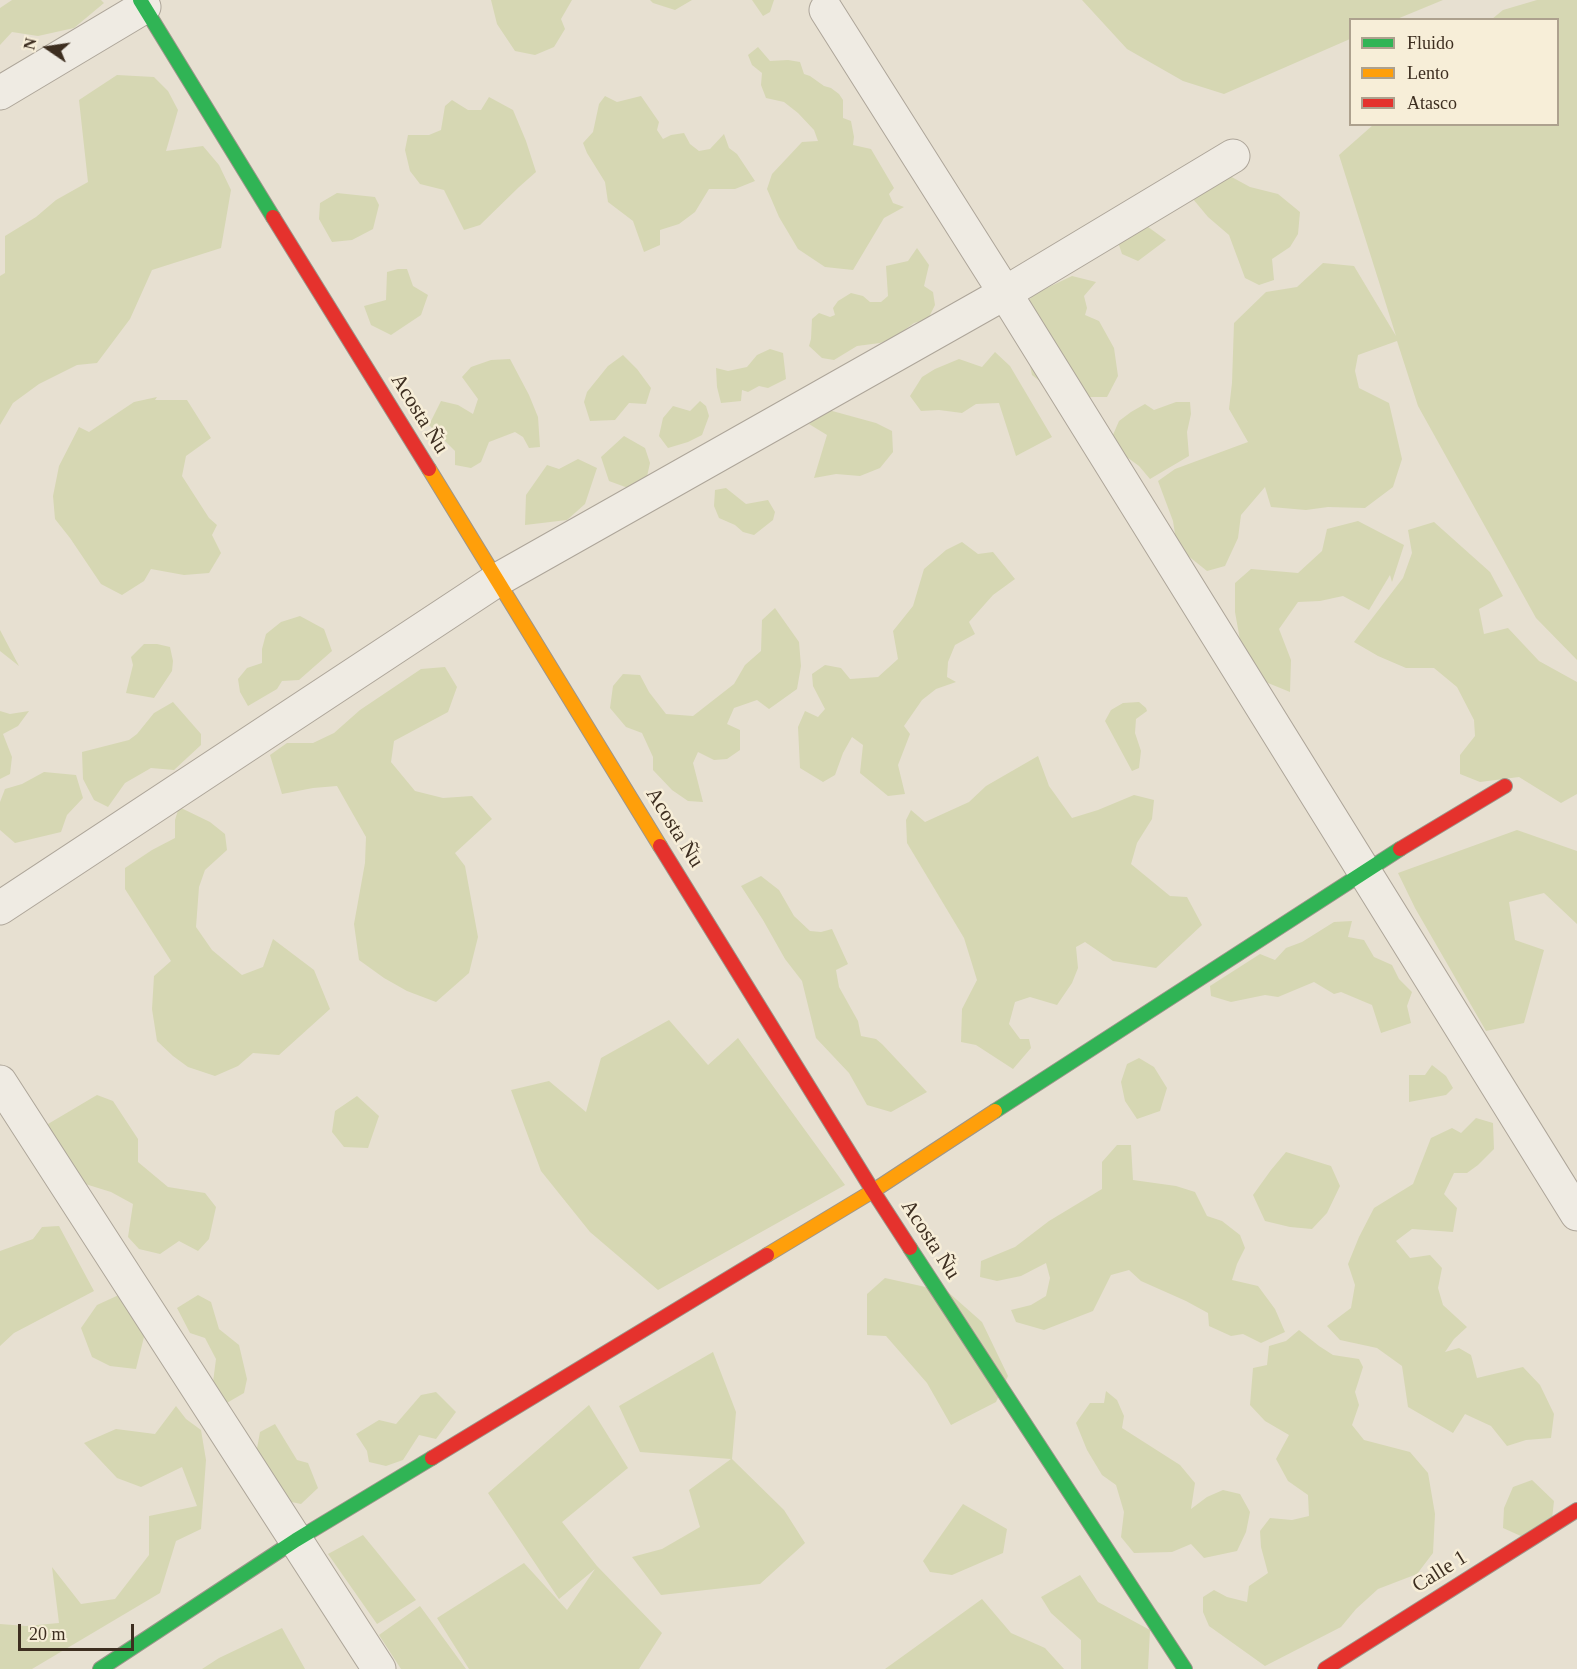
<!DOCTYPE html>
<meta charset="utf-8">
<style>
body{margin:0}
#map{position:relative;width:1577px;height:1669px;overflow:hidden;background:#e7e0d1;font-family:"Times New Roman",serif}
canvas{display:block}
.legend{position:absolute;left:1349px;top:18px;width:210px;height:108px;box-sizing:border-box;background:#f7eed8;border:2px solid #ada18e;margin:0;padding:8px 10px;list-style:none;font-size:18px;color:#3d2e20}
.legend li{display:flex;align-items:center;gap:12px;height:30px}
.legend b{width:30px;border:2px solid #ada18e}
.north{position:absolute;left:18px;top:18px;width:60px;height:60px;-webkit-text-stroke:4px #f7eed8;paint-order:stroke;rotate:283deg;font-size:16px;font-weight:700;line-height:24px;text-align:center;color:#3d2e20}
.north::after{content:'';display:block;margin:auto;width:21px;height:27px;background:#3d2e20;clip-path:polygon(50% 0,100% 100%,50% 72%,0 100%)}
.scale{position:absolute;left:18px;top:1624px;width:116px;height:27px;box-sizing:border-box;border:3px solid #3d2e20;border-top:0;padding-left:8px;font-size:18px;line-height:21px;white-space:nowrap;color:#3d2e20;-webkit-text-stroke:4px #f7eed8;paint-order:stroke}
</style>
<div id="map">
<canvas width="1577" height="1669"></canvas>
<ul class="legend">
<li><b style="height:8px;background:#30b455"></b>Fluido</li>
<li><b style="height:8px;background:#ff9f0a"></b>Lento</li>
<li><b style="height:8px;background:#e5322d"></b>Atasco</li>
</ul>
<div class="north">N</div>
<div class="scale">20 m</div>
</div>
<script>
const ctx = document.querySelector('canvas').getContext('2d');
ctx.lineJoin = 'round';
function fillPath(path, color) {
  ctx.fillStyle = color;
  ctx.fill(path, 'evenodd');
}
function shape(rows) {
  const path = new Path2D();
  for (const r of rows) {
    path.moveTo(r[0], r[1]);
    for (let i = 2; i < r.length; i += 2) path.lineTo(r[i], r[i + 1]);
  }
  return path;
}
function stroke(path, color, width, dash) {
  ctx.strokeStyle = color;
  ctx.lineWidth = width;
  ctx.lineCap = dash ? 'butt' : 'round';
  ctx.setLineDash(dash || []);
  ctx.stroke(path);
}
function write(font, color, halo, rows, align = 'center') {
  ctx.font = font + ' "Times New Roman",serif';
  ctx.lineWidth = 5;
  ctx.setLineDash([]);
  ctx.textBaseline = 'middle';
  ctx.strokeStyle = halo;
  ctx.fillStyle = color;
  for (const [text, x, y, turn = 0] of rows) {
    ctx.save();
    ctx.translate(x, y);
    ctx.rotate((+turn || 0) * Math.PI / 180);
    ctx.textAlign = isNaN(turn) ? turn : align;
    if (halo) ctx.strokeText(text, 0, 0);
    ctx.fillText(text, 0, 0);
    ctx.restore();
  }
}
fillPath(shape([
 [12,0,101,0,104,3,74,28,38,36,12,32,0,45,0,8],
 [491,0,572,0,561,19,565,29,554,47,535,55,515,51,497,24],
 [650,0,692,0,675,10,653,3],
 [752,0,774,0,770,12,763,16],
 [1082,0,1443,0,1397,19,1350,20,1350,39,1224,94,1183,81,1127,49],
 [1537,0,1577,0,1577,660,1536,618,1418,406,1397,341,1358,355,1355,371,1359,388,1389,403,1402,459,1393,487,1365,508,1328,507,1306,510,1271,507,1265,487,1241,515,1238,538,1225,566,1207,571,1177,547,1173,521,1158,481,1175,469,1248,442,1229,409,1232,383,1234,323,1266,292,1297,287,1323,263,1354,266,1396,336,1339,155,1373,125,1558,124,1558,20,1492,19,1503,10],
 [758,47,770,61,788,60,800,62,804,74,810,76,824,86,831,88,839,94,843,100,843,118,851,121,854,137,853,145,871,149,894,188,889,194,893,203,904,207,884,218,853,270,825,267,798,249,779,217,767,189,772,174,802,142,818,141,814,130,798,113,784,102,766,98,761,85,762,73,752,65,748,55],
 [117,75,154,77,168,91,178,110,166,151,203,146,219,165,231,190,221,248,152,270,130,319,97,363,77,365,39,384,13,403,0,425,0,276,5,273,5,236,36,217,56,200,88,182,79,100],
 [605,96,617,102,641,96,659,122,657,130,663,139,671,135,684,133,690,144,699,151,710,149,724,134,729,148,737,154,755,181,735,189,709,189,695,212,679,224,660,230,660,245,644,252,633,221,608,202,605,182,587,153,583,143,593,132,599,104],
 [489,97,513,110,526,141,536,172,519,187,480,225,464,230,444,190,420,184,410,171,405,150,408,135,429,135,441,130,445,106,452,100,468,110,481,110],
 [1228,175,1250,187,1278,194,1300,212,1298,234,1290,247,1272,259,1274,280,1259,285,1245,278,1229,235,1208,217,1193,199],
 [337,193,375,197,379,205,373,229,352,240,332,242,319,219,320,203],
 [1144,224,1166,240,1138,261,1122,254,1117,239],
 [917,248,929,265,924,286,933,292,935,305,928,319,914,323,892,339,880,343,857,346,834,360,822,358,809,346,811,339,812,319,819,313,830,317,835,315,833,308,838,301,851,293,863,296,870,302,881,302,888,296,886,266,908,261],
 [398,269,407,269,413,286,428,295,421,315,391,335,371,325,364,306,386,300,387,272],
 [1072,276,1096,282,1084,296,1087,308,1085,315,1099,321,1114,348,1118,376,1107,397,1085,397,1055,393,1032,375,1028,356,1024,312,1032,295],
 [770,349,783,353,786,379,768,388,759,386,748,392,742,390,741,401,721,403,717,387,716,368,728,371,747,367,757,355],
 [995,352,1010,366,1052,437,1016,456,999,403,976,404,962,413,939,410,921,411,910,396,922,377,935,369,959,359,982,367],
 [623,355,637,369,651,388,646,404,629,403,615,420,590,421,584,402,587,392,608,366],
 [510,359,529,395,538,417,540,447,529,448,523,437,515,432,489,442,481,462,471,468,455,465,455,451,429,425,441,401,458,405,473,414,478,399,462,377,471,367,491,360],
 [157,397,155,400,187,400,211,438,186,456,182,476,209,518,217,525,212,535,221,553,209,573,184,575,151,569,144,581,122,595,101,584,70,538,55,519,53,496,59,466,79,427,89,432,134,402],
 [700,401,706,406,709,416,702,435,688,442,668,448,659,436,663,418,673,406,690,411],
 [1176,402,1190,402,1191,414,1187,432,1189,456,1150,479,1139,466,1109,444,1119,421,1131,412,1145,404,1154,410],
 [825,409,876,423,892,431,893,452,880,468,860,476,836,474,814,478,827,435,809,424],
 [624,436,645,448,650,463,646,481,628,488,609,481,601,457],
 [578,459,597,468,585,504,567,520,525,525,526,495,547,465,559,469],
 [726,488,746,504,768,500,775,512,773,520,754,535,743,532,735,525,719,518,714,506,715,490],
 [1358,521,1404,545,1392,582,1390,575,1369,610,1343,596,1320,601,1298,602,1279,629,1291,660,1290,692,1246,674,1235,612,1235,583,1251,569,1298,573,1322,551,1327,529],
 [1434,522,1490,572,1503,596,1479,609,1484,634,1508,628,1539,661,1577,682,1577,794,1561,803,1519,777,1480,782,1460,774,1460,755,1475,736,1474,720,1457,687,1434,668,1406,668,1378,656,1354,642,1403,578,1412,553,1408,530],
 [962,542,978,554,993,552,1015,579,993,595,969,622,975,634,955,645,948,662,947,677,956,682,936,689,922,700,904,726,910,734,898,765,905,794,888,796,860,773,863,745,852,737,843,753,835,775,823,782,800,768,798,727,805,711,818,717,825,709,813,686,812,674,825,665,841,668,850,679,878,677,898,659,893,631,913,606,924,569,946,550],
 [775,608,799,642,801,666,797,689,769,709,757,700,734,708,727,724,740,730,740,750,727,759,714,760,698,752,693,763,703,802,688,801,672,790,653,770,653,757,642,733,626,727,610,708,613,686,623,674,640,675,649,692,666,714,693,716,734,684,745,665,761,651,762,620],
 [300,616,324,629,332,651,299,680,282,681,277,689,248,706,240,692,238,679,247,668,262,663,262,649,266,634,281,622],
 [0,630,19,666,0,651],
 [144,644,157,644,170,647,173,661,172,671,154,698,126,693,133,665,131,657],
 [445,667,457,687,448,712,394,741,391,762,415,791,443,798,472,796,492,819,455,853,465,866,478,937,469,973,436,1002,407,991,384,978,359,960,354,924,365,863,366,837,337,786,313,788,282,794,270,755,287,743,313,743,334,733,360,710,421,669],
 [173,702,201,734,201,745,174,770,151,768,125,783,108,807,94,800,83,779,82,752,129,740,137,734,154,713],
 [1139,702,1146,708,1147,711,1136,719,1135,733,1141,751,1139,768,1132,771,1105,721,1111,710,1123,703],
 [0,711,10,714,29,711,18,726,3,734,12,757,10,774,0,779],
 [1038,756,1049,786,1072,818,1098,810,1134,795,1154,800,1152,819,1137,843,1131,864,1170,896,1187,897,1202,925,1156,968,1113,961,1085,942,1076,947,1078,968,1072,983,1057,1005,1030,997,1015,1002,1009,1024,1020,1039,1029,1039,1031,1048,1013,1069,976,1045,961,1042,962,1009,977,980,964,938,907,843,906,820,911,810,925,822,969,802,986,786],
 [44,772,76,775,83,798,67,815,61,832,15,843,0,830,0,802,5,789,22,784],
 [179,807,210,822,225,834,227,850,205,870,199,887,196,927,212,950,242,975,263,967,273,939,314,970,330,1009,279,1055,253,1053,238,1066,215,1076,188,1067,173,1056,157,1041,152,1009,154,976,171,961,125,889,125,868,152,850,175,838,175,820],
 [1517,830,1577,851,1577,924,1544,893,1509,902,1515,940,1544,950,1524,1023,1486,1031,1415,908,1398,873],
 [761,876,779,890,794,916,810,931,821,932,832,929,848,964,836,970,839,987,858,1021,861,1036,876,1039,882,1044,927,1092,891,1112,867,1105,849,1073,816,1038,802,981,785,959,763,920,741,886],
 [1352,921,1348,937,1364,940,1374,957,1392,965,1399,979,1412,992,1407,1006,1411,1023,1381,1033,1372,1005,1341,992,1334,994,1314,982,1278,997,1265,995,1231,1002,1211,996,1210,986,1260,954,1275,960,1286,948,1302,942,1334,922],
 [669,1020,708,1065,738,1038,845,1185,658,1290,590,1232,541,1171,511,1090,549,1081,586,1112,601,1058],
 [1139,1058,1154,1067,1167,1088,1160,1111,1137,1119,1125,1101,1121,1082,1127,1064],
 [1432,1065,1446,1076,1453,1088,1446,1095,1409,1102,1409,1075,1425,1075],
 [97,1095,113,1101,138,1139,138,1162,168,1187,205,1193,216,1207,209,1239,198,1251,179,1241,160,1254,139,1249,128,1237,133,1204,111,1192,82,1183,57,1154,48,1124],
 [357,1096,379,1116,368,1148,344,1147,332,1132,335,1111],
 [1476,1118,1493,1123,1494,1149,1478,1165,1467,1173,1454,1173,1444,1194,1457,1208,1453,1232,1412,1229,1396,1241,1410,1258,1430,1255,1442,1268,1438,1288,1443,1305,1467,1327,1454,1339,1445,1352,1459,1348,1471,1355,1477,1378,1523,1367,1540,1385,1554,1414,1551,1438,1526,1440,1507,1446,1491,1426,1465,1414,1453,1433,1408,1407,1402,1366,1377,1348,1340,1340,1327,1326,1351,1308,1355,1285,1348,1264,1359,1237,1374,1208,1413,1184,1431,1138,1452,1128,1461,1133],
 [1117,1145,1131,1145,1133,1180,1176,1186,1195,1192,1207,1216,1222,1221,1240,1235,1245,1248,1237,1264,1232,1280,1258,1286,1275,1309,1285,1332,1261,1343,1243,1334,1231,1336,1209,1326,1208,1313,1186,1301,1141,1281,1129,1270,1111,1275,1093,1311,1044,1330,1016,1322,1011,1310,1031,1305,1046,1296,1050,1278,1046,1263,1021,1276,997,1281,980,1277,981,1261,1015,1247,1049,1221,1102,1189,1102,1162],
 [1286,1152,1331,1166,1340,1186,1327,1213,1312,1229,1290,1227,1265,1221,1253,1195,1271,1170],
 [59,1226,94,1291,14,1333,0,1346,0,1251,33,1239,42,1227],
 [885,1278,948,1292,982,1322,1008,1376,996,1402,951,1425,927,1383,886,1336,867,1335,867,1294],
 [121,1294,145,1333,136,1369,110,1366,92,1357,81,1328,97,1305],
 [198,1295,211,1302,219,1329,239,1345,247,1379,244,1393,225,1404,212,1390,216,1359,205,1338,190,1333,177,1308],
 [1299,1330,1319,1346,1333,1355,1359,1359,1363,1367,1355,1392,1359,1405,1352,1425,1364,1440,1410,1452,1428,1473,1435,1514,1433,1553,1417,1574,1378,1589,1356,1609,1341,1627,1265,1666,1209,1626,1203,1612,1203,1597,1214,1590,1227,1597,1247,1602,1249,1586,1268,1573,1261,1547,1260,1531,1270,1518,1292,1520,1309,1516,1308,1495,1288,1481,1276,1459,1289,1435,1265,1421,1250,1405,1253,1368,1267,1365,1269,1346,1286,1341],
 [713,1352,736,1412,732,1459,784,1510,805,1543,760,1584,661,1595,632,1557,662,1549,700,1527,689,1490,731,1459,640,1452,619,1406],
 [1106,1391,1117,1400,1124,1416,1122,1428,1180,1465,1195,1483,1191,1509,1207,1497,1223,1490,1240,1494,1250,1512,1246,1532,1237,1551,1204,1558,1191,1544,1172,1552,1134,1553,1121,1537,1124,1512,1116,1485,1102,1475,1087,1450,1076,1423,1090,1403,1104,1403],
 [436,1392,456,1412,436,1439,419,1435,403,1460,386,1466,369,1462,367,1451,356,1434,379,1420,396,1424,421,1395],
 [589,1405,628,1468,562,1522,597,1566,662,1633,639,1669,469,1669,437,1618,524,1563,567,1610,595,1569,559,1599,488,1493],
 [176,1406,186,1419,201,1430,206,1460,201,1529,176,1541,160,1593,32,1669,0,1669,0,1624,26,1626,59,1623,52,1567,81,1604,115,1599,149,1555,149,1516,197,1506,182,1467,141,1487,117,1478,84,1443,116,1429,155,1434],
 [275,1424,297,1460,308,1463,318,1488,301,1504,277,1499,275,1476,256,1454,260,1432],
 [1532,1480,1554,1501,1552,1519,1523,1537,1503,1528,1504,1508,1513,1487],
 [963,1504,1007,1529,1003,1553,952,1575,930,1572,923,1561],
 [363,1535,416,1600,377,1624,328,1554],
 [1080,1575,1098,1602,1150,1630,1148,1669,1081,1669,1081,1640,1051,1613,1041,1597],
 [982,1599,1011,1633,1045,1648,1064,1669,885,1669],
 [420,1606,466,1669,401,1669,379,1635],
 [282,1628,305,1669,202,1669,219,1658]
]), '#d6d7b3');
const street = shape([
 [826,10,1005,293,1577,1214],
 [0,93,144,7],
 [0,908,497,580,1005,293,1233,156],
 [0,1082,379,1669]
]);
const fast = shape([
 [140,0,273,217],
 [995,1111,1400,849],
 [910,1248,1185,1669],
 [100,1669,296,1540,432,1458]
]);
const slow = shape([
 [429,469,660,846],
 [767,1255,873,1191,995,1111]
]);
const jam = shape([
 [273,217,429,469],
 [660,846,873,1191,910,1248],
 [1400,849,1505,786],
 [432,1458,767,1255],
 [1325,1669,1577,1510]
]);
stroke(street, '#ada599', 35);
stroke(fast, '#9c958a', 16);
stroke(slow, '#9c958a', 16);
stroke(jam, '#9c958a', 16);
stroke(street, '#efebe3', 33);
stroke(fast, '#30b455', 14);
stroke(slow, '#ff9f0a', 14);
stroke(jam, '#e5322d', 14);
write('21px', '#3d2e20', '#f7eed8', [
 ["Acosta Ñu",419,414,58],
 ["Acosta Ñu",674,828,58],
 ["Acosta Ñu",930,1240,57],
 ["Calle 1",1440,1572,-32]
]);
</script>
